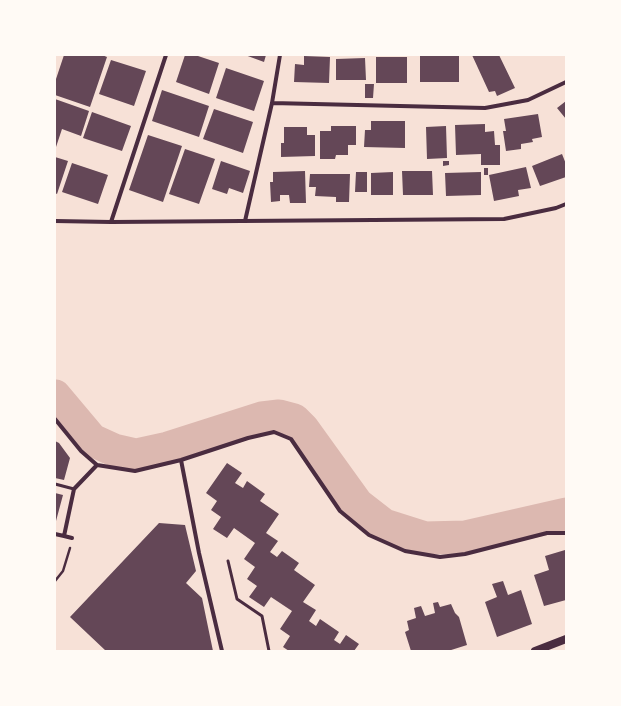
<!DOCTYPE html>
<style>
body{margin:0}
#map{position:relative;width:621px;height:706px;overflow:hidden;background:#f7e1d7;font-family:"PT Serif",serif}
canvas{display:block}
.frame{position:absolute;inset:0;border:56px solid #fffaf5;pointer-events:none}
</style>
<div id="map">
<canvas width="621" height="706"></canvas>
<div class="frame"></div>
</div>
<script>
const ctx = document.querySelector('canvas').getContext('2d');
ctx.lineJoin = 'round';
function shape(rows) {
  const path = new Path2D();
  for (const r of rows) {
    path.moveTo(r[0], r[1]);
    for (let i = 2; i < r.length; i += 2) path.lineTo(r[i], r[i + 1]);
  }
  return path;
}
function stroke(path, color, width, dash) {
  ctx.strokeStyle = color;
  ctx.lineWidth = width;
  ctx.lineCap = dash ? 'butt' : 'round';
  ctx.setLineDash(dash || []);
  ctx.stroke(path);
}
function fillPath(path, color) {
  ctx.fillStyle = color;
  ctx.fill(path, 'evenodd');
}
stroke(shape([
 [55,396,92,440,114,450,136,455,168,448,262,418,279,416,294,420,303,429,357,504,384,525,425,538,465,537,566,514]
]), '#dcb8b0', 33);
fillPath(shape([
 [64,55,102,55,107,57,90,107,55,95,55,82],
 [185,55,195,55,219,63,209,94,176,82],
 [245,55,266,55,264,62],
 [472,55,499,55,515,88,497,96,495,91,489,92],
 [304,56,330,57,329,83,294,82,295,64,304,65],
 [420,56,459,56,459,82,420,82],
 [376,57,407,57,407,83,376,83],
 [365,58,366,80,336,80,336,59],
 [111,60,146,71,134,106,99,94],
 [226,68,264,81,254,111,216,98],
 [365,84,374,84,373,98,365,98],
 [162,90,209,106,199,137,152,121],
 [55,99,89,111,81,136,62,129,55,150],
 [566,101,566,119,557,108],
 [214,109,253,122,243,153,203,139],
 [92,112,131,126,122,151,83,138],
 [538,114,542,137,532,139,533,142,521,144,521,149,506,151,503,131,506,131,504,119],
 [371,121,405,121,405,148,364,147,365,130,371,130],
 [485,124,485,132,494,131,495,145,500,145,500,165,481,165,481,154,456,155,455,125],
 [331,126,356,126,356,145,348,145,348,155,336,155,335,159,320,159,320,131,331,131],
 [446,126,447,158,427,159,426,127],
 [284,127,307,127,307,135,315,135,315,156,281,157,281,143,284,143],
 [148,135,182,146,163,202,129,190],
 [185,149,215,159,199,204,169,194],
 [562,154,566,164,566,177,540,186,532,166],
 [55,157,68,161,57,194,55,193],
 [221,161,250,171,243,193,229,188,227,194,212,189],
 [443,161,449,161,449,165,443,166],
 [72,163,108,175,98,204,62,192],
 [526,167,531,188,518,190,519,196,494,201,489,175],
 [484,168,488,168,488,175,484,175],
 [305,171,306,203,290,203,289,195,280,195,280,201,271,202,270,182,273,182,273,172],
 [402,171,432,171,433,195,403,195],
 [356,172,367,172,367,192,355,192],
 [393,172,393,195,371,195,371,173],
 [481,172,481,195,446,196,445,173],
 [310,174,350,174,349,202,336,202,336,197,315,196,316,187,309,187],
 [55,441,59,443,70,458,64,480,55,478],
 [227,463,242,473,235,483,243,488,247,481,265,494,260,501,279,514,266,533,278,541,270,552,277,557,282,551,299,563,294,570,315,585,303,602,316,610,309,621,316,626,320,619,339,632,334,640,340,644,346,635,359,644,354,651,289,651,283,647,290,636,280,629,292,611,271,597,264,607,249,597,257,586,247,579,255,567,244,559,255,543,234,528,227,538,213,529,221,517,211,510,217,501,206,493],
 [55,493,63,495,56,521,55,520],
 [159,523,185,525,196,571,186,583,202,598,213,651,106,651,70,617],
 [565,550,566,555,566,600,544,606,534,575,549,570,545,556],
 [503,581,508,595,521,590,532,624,497,637,485,602,497,597,492,584],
 [438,602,440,607,451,604,455,613,459,617,467,645,448,651,411,651,405,632,409,630,407,621,416,618,414,608,421,606,425,616,435,613,433,603]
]), '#644757');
stroke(shape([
 [55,581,63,571,70,548]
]), '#4a2c40', 2.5);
stroke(shape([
 [55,484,74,489],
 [228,561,237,599,262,616,269,651]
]), '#4a2c40', 3);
stroke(shape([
 [272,103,485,108,528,100,566,82],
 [55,221,111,222,504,219,556,208,566,204],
 [245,221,272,103,280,55],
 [111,222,166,55],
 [55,419,81,451,97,465,135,471,181,460,248,438,274,432,291,439,340,511,369,535,405,551,440,557,465,554,547,533,566,533],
 [181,460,199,553,222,651],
 [55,534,64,536,74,489,97,465],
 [64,536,72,538]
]), '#4a2c40', 4);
stroke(shape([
 [535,651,566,639]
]), '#4a2c40', 8);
</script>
